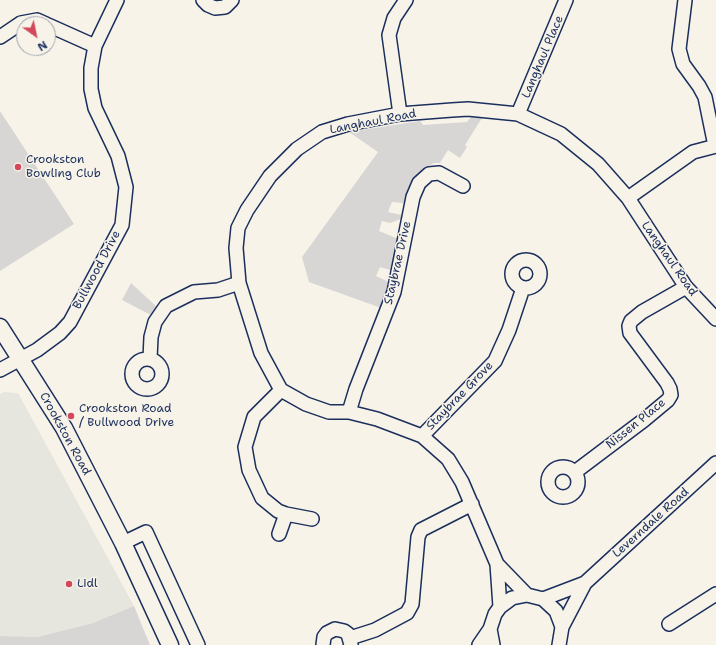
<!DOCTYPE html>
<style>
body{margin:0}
#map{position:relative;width:716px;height:645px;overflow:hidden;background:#f7f3e8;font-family:"Shantell Sans",sans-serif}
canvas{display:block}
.north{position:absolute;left:16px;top:16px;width:40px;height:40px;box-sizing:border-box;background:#f7f3e8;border:1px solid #9fa5b1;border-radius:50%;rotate:147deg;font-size:11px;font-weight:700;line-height:16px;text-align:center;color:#1b2f5e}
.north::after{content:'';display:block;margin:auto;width:14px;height:18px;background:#d1495b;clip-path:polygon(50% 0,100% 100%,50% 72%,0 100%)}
</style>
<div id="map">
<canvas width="716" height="645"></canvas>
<div class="north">N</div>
</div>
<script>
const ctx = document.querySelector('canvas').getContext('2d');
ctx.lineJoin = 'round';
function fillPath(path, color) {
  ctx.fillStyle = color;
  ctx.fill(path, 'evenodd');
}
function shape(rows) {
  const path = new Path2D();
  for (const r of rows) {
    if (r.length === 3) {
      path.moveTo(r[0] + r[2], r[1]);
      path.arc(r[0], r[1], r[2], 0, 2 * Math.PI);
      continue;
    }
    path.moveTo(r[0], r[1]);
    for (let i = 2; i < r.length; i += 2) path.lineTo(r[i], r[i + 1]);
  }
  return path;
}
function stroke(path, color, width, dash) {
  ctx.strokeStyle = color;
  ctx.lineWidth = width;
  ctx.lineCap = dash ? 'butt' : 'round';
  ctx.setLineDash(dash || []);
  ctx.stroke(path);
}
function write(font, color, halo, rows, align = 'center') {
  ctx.font = font + ' "Shantell Sans",sans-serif';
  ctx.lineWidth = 3;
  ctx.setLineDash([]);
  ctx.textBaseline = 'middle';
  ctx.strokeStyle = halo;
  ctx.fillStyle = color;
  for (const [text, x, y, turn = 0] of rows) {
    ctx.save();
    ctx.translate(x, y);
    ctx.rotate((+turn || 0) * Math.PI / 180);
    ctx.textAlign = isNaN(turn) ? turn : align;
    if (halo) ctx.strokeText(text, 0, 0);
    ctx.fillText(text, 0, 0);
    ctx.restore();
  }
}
fillPath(shape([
 [4,392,18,393,134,606,93,623,37,637,0,636,0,394]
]), '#e6e5de');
fillPath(shape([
 [0,111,74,224,0,271],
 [471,117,482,118,465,145,467,147,460,158,448,150,440,163,434,163,425,168,417,177,406,202,403,203,392,202,388,212,401,215,401,219,390,223,382,221,379,231,396,238,398,245,393,268,390,270,380,267,376,276,391,283,384,309,309,282,302,257,378,152,349,132,420,121,423,125,467,122],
 [131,283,157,307,151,315,122,300],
 [134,606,150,645,0,645,0,636,37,637,93,623]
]), '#d7d6d4');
const minor = shape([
 [203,0,208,5,215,8,225,7,232,0],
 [685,0,679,49,683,64,699,86,705,97,715,146],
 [48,25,95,46],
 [0,37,21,23,37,20,46,24],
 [400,114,389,35,394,18,406,0],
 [518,114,566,0],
 [628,198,693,152,716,146],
 [526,274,14],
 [150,359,151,337,155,322,166,306,194,292,218,290,239,283],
 [147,374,15],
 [0,370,37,350,60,333,70,322,122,225,126,187,118,156,95,108,91,89,91,68,95,46,117,0],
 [281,390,254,417,245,447,249,470,262,498,278,511,286,514,312,519],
 [349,412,356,389,394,292,413,197,419,183,429,174,439,173,463,186],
 [422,436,495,361,509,330,523,288],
 [563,482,15],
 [575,472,644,420,668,400,671,395,670,389,667,383,630,333,629,326,631,321,642,312,686,287],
 [279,534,286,514],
 [123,543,146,532,198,645],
 [497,564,500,607],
 [527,595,497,564,462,482,448,459,422,436,377,419,349,412,329,412,306,404,281,390,261,353,239,283,236,248,238,228,247,210,270,176,297,149,322,132,348,124,400,114,452,110,468,109,518,114,561,134,598,164,628,198,686,287,716,319],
 [543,599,585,583],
 [669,624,716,594],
 [562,627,585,583,716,463],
 [350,638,375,630,407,613,412,604,418,537,421,530,472,504],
 [323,645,324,637,327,633,335,629,344,631,348,634,351,645],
 [479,645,490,629],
 [493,645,490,629,495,614,500,607,512,598,527,595,543,599,556,611,562,627,559,645]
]);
const major = shape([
 [0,327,64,428,123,543,170,645]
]);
stroke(minor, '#1b2f5e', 16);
stroke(major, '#1b2f5e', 19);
stroke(minor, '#f7f3e8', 13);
stroke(major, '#f7f3e8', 16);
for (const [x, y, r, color] of [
 [18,167,4,"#d1495b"],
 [71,416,4,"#d1495b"],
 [69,584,4,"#d1495b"]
]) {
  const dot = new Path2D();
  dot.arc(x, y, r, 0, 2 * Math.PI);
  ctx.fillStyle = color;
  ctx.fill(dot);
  stroke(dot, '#f7f3e8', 1.5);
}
write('12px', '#1b2f5e', '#f7f3e8', [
 ["Langhaul Place",543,57,-67],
 ["Langhaul Road",373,122,-11],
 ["Langhaul Road",669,259,55],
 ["Staybrae Drive",398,263,-77],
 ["Bullwood Drive",97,270,-62],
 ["Staybrae Grove",460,396,-46],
 ["Nissen Place",636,424,-39],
 ["Crookston Road",65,434,61],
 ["Leverndale Road",651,523,-42]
]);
write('12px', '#1b2f5e', '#f7f3e8', [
 ["Crookston",26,160],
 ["Bowling Club",26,174],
 ["Crookston Road",79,409],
 ["/ Bullwood Drive",79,423],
 ["Lidl",77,584]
], 'left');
</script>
